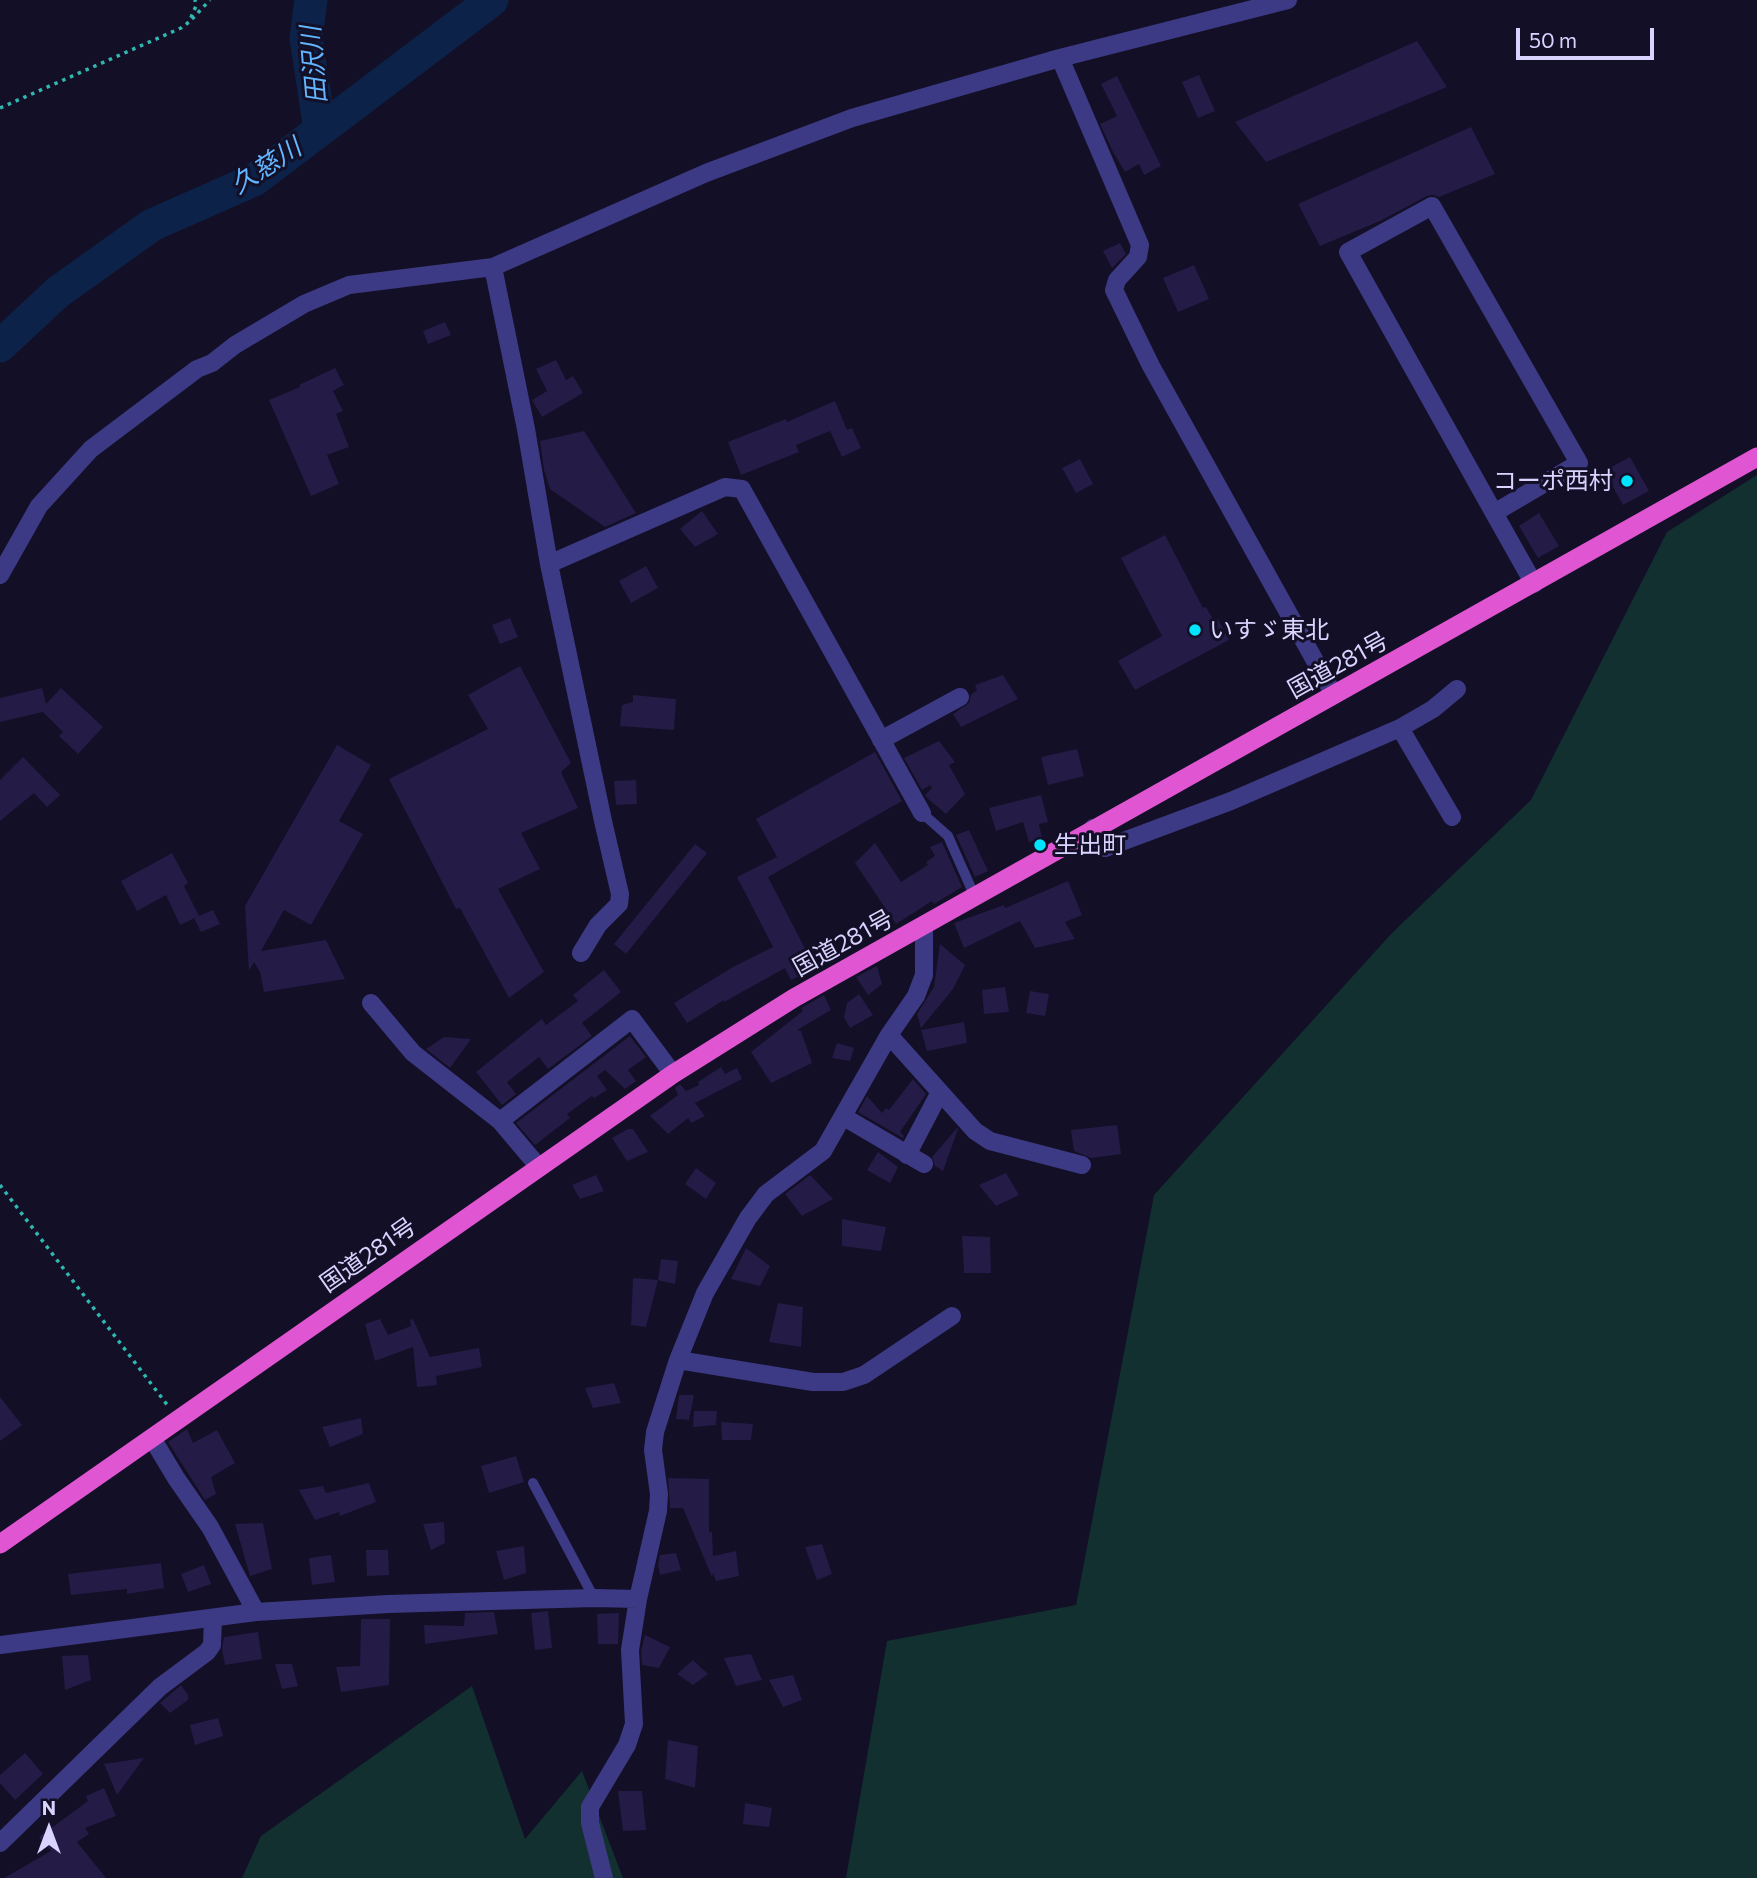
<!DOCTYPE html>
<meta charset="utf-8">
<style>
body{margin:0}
#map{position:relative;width:1757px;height:1878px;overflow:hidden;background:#130f26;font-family:Commissioner,sans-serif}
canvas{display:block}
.north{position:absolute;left:14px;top:1794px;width:70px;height:70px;-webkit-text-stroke:5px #130f26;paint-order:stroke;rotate:0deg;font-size:19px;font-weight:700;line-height:28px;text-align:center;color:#d9d4ff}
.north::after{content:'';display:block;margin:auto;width:24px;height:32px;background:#d9d4ff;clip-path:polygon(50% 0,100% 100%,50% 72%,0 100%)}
.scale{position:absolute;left:1516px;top:28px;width:138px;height:32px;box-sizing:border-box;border:4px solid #d9d4ff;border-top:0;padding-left:9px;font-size:21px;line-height:24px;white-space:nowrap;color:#d9d4ff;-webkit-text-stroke:5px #130f26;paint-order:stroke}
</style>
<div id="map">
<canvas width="1757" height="1878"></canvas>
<div class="north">N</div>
<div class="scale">50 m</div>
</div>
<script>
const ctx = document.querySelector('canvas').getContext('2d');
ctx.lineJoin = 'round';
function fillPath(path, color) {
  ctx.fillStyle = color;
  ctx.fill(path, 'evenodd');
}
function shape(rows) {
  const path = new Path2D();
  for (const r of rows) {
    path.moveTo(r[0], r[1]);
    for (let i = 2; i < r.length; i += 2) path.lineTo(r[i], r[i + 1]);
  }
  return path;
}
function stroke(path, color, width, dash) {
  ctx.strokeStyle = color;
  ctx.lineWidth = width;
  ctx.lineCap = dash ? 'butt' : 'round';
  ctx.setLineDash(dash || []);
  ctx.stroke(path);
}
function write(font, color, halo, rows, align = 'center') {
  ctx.font = font + ' Commissioner,"Noto Sans JP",sans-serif';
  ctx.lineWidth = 6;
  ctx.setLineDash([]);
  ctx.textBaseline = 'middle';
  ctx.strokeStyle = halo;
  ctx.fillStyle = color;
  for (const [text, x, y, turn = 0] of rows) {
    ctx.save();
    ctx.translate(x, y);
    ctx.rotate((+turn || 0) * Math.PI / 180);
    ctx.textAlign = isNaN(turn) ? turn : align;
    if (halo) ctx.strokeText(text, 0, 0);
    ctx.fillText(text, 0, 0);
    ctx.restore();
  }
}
fillPath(shape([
 [1757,475,1757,1878,846,1878,887,1641,1076,1605,1154,1195,1392,933,1531,800,1667,532],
 [472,1686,525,1839,582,1771,623,1878,242,1878,261,1836]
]), '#12302f');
stroke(shape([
 [311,0,306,38,320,130],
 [0,346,58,292,152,225,254,180,492,0]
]), '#0c2248', 33);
fillPath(shape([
 [1417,41,1447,87,1266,162,1235,122],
 [1199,75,1215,111,1198,118,1182,82],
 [1117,76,1161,166,1144,175,1139,164,1125,172,1113,152,1100,124,1117,116,1101,84],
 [1471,127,1495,174,1439,197,1433,195,1427,196,1380,221,1320,246,1298,204],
 [1120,243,1126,254,1112,268,1103,251],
 [1194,265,1209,299,1178,312,1163,278],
 [445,322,451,335,428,344,423,331],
 [556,360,566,380,573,376,583,393,542,417,532,400,547,391,536,369],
 [335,368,344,385,333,391,343,411,336,414,349,447,327,455,339,484,311,496,269,400,300,387,299,385],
 [835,401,847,430,852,428,861,448,842,457,830,431,796,445,799,452,741,475,728,442,786,419,787,422],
 [584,431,636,513,605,527,550,489,544,470,540,441],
 [1630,457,1649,491,1623,505,1604,471],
 [1080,459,1093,484,1076,493,1062,468],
 [702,511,718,534,695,547,680,529],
 [1539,513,1559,546,1538,558,1519,526],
 [1165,535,1203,608,1206,607,1214,621,1218,619,1229,640,1135,690,1118,661,1162,636,1121,558],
 [646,566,658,588,631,603,619,581],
 [510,618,518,637,500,644,492,625],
 [520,666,571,763,561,772,578,808,521,833,540,869,498,889,544,972,509,998,460,908,456,909,389,779,488,729,468,695],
 [1003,675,1018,699,961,727,953,714,969,703,971,695,977,690,975,685],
 [42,688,46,704,61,688,103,727,78,754,59,736,63,732,43,712,0,722,0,698],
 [633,695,676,699,674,730,620,726,622,705,633,702],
 [939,741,955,762,949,765,965,794,946,814,927,798,925,795,932,788,930,785,922,790,904,758],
 [337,745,371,765,339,821,363,834,311,925,284,910,261,951,326,940,345,979,264,992,260,972,254,962,249,971,245,906],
 [1077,749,1084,776,1048,785,1041,757],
 [875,752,902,801,768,877,815,968,791,980,785,968,724,1002,724,1000,687,1023,674,1003,733,967,773,947,737,877,777,857,756,819],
 [23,757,60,795,47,807,34,793,0,821,0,780],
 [636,780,637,804,616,805,614,781],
 [1041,795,1048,822,1039,824,1042,838,1029,842,1023,822,996,831,989,808],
 [969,830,988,871,975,877,956,835],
 [942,842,962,887,934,904,932,901,896,924,855,863,875,843,901,882,928,865,926,862,935,856,930,847],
 [695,844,707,853,626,954,614,944],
 [172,853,188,883,184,886,199,916,180,925,166,895,137,911,121,881],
 [1068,881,1082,915,1065,922,1075,939,1035,948,1020,921,964,948,954,923,1004,905,1005,908],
 [213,910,220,924,201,932,194,918],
 [940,944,965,965,953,989,921,1028,917,1014,934,987],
 [877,966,882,984,868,995,856,977],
 [604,970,621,992,582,1023,592,1036,548,1069,539,1057,507,1082,516,1094,502,1105,476,1072,542,1019,546,1025,578,1001,573,995],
 [1005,987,1009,1012,984,1014,982,990],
 [1030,991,1049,994,1045,1016,1026,1013],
 [859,994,873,1015,850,1028,844,1017,847,1003],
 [824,995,831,1010,797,1030,801,1031,812,1063,771,1083,751,1052,803,1011,801,1008],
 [964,1022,967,1043,927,1051,921,1030],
 [630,1036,646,1057,628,1070,636,1081,625,1089,605,1070,597,1076,607,1090,594,1098,592,1096,567,1114,570,1118,535,1145,516,1123],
 [444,1037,471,1039,450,1068,426,1049],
 [837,1043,854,1048,850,1061,832,1058],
 [721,1067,725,1074,737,1068,742,1079,695,1103,705,1116,691,1123,688,1118,668,1134,650,1116,678,1095,675,1088,680,1084,686,1091,699,1085,698,1082],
 [913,1079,926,1094,900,1132,904,1136,903,1138,858,1112,867,1096,882,1113,886,1108,889,1110],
 [1117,1125,1121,1154,1091,1158,1074,1151,1071,1130],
 [957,1128,958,1129,943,1171,935,1166,932,1157],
 [628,1129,633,1129,648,1152,627,1161,612,1138],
 [878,1152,898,1167,890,1183,867,1170],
 [696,1168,716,1183,706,1199,685,1184],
 [1006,1173,1019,1195,996,1206,979,1185],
 [596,1175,604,1191,580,1199,572,1185],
 [810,1175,833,1199,802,1216,785,1194],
 [842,1219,886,1227,881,1251,842,1246],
 [962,1236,990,1237,991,1273,964,1273],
 [746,1248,770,1266,760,1286,731,1279],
 [661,1259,678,1261,675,1284,658,1280],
 [633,1278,658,1280,646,1327,631,1325],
 [778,1303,803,1307,801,1347,769,1342],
 [380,1319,388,1335,411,1326,410,1320,413,1319,430,1357,479,1348,482,1367,436,1376,437,1385,417,1387,413,1347,375,1361,365,1324],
 [614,1383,621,1403,593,1408,585,1388],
 [679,1395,694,1395,689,1420,676,1419],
 [0,1397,22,1425,0,1441],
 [694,1411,717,1411,716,1425,693,1427],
 [361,1418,363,1434,330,1447,322,1427],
 [721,1422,753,1424,751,1440,722,1440],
 [187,1429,193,1443,217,1430,235,1463,211,1477,216,1494,205,1500,168,1442],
 [516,1456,524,1482,489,1493,481,1466],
 [668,1478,709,1479,709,1532,712,1532,713,1556,736,1551,739,1576,716,1581,713,1573,712,1577,683,1508,670,1508],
 [369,1483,376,1502,340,1516,339,1512,315,1520,299,1490,323,1486,326,1493],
 [444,1522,445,1543,431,1550,423,1524],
 [263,1523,272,1569,250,1576,235,1524],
 [822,1544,832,1574,817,1580,805,1547],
 [524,1546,526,1573,504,1580,496,1551],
 [366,1550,388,1550,389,1575,367,1576],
 [676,1553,681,1570,660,1575,658,1565,660,1555],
 [331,1555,335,1582,312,1585,309,1558],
 [161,1563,164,1588,127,1594,127,1589,71,1595,68,1574],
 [204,1565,211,1584,188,1592,181,1574],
 [548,1611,552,1648,535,1650,531,1613],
 [494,1612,498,1634,425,1644,424,1625,464,1626,465,1613],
 [619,1613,618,1644,598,1644,597,1614],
 [361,1619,390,1619,389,1685,341,1692,336,1667,360,1666],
 [258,1632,262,1659,225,1665,222,1649,224,1637],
 [645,1635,670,1647,659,1668,642,1665,641,1651],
 [751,1654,762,1680,736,1686,724,1658],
 [88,1655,91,1680,65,1690,62,1656],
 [693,1660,708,1674,693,1685,677,1674],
 [275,1664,292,1664,298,1686,282,1689],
 [793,1675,802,1700,783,1707,769,1680],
 [181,1685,188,1695,188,1700,170,1713,160,1703],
 [218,1718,223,1736,195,1745,190,1725],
 [668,1740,698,1746,695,1788,665,1779],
 [25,1753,43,1774,15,1800,0,1783,0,1775],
 [144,1758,117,1795,104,1764],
 [104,1788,116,1816,85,1828,89,1834,77,1842,106,1878,4,1878,51,1851,39,1837,88,1801,86,1796],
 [618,1791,642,1791,646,1830,623,1831],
 [745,1803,772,1808,769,1827,743,1824]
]), '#241b47');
stroke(shape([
 [192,19,210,0],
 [0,108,181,28,189,22,196,6,195,0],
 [0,1185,168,1406]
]), '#2fb8b0', 3.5, [3.5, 5]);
stroke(shape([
 [922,813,948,836,975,897],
 [533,1483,594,1598]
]), '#3d3a85', 10);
stroke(shape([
 [1060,58,1140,245,1138,257,1117,280,1114,290,1151,366,1334,695],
 [493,267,526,429,549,564,603,821,620,894,619,904,598,925,581,953],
 [1494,513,1579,463,1432,206,1348,252,1494,513,1534,584],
 [549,564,725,487,742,489,922,813],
 [0,575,39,506,91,449,197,369,212,363,235,345,304,304,349,285,493,267,706,173,852,118,1060,58,1288,0],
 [1400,728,1452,817],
 [881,740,960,697],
 [1093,828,1105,848,1231,801,1400,728,1433,709,1457,689],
 [371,1003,413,1053,500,1121,538,1166],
 [889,1035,975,1131,990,1141,1082,1165],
 [844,1117,924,1164],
 [500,1121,632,1019,673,1074],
 [907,1155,940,1092],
 [678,1360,813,1382,843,1382,864,1375,952,1316],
 [152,1438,176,1478,210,1527,256,1612],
 [0,1645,256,1612,388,1604,594,1598,638,1599],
 [0,1843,160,1687,207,1652,212,1645,213,1618],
 [604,1878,590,1823,590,1807,627,1745,634,1724,630,1650,638,1599,658,1511,659,1494,653,1450,655,1432,678,1360,705,1293,748,1218,766,1194,823,1151,889,1035,916,996,924,975,924,925]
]), '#3d3a85', 18);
stroke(shape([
 [0,1544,673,1074,794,998,1757,457]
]), '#e055d1', 19);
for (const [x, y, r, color] of [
 [1627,481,7,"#00e5ff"],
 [1195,630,7,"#00e5ff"],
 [1040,845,7,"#00e5ff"]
]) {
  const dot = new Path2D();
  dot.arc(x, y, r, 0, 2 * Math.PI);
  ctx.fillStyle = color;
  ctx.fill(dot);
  stroke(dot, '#130f26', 2.5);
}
write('24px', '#d9d4ff', '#130f26', [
 ["コーポ西村",1613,481,"right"],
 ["いすゞ東北",1209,630],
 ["生出町",1054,845]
], 'left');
write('24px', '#d9d4ff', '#130f26', [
 ["国道281号",1338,665,-29],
 ["国道281号",843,943,-29],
 ["国道281号",368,1255,-35]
]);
write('italic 26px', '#62b6ff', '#130f26', [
 ["田沢川",314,65,-95],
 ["久慈川",266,166,-33]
]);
</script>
